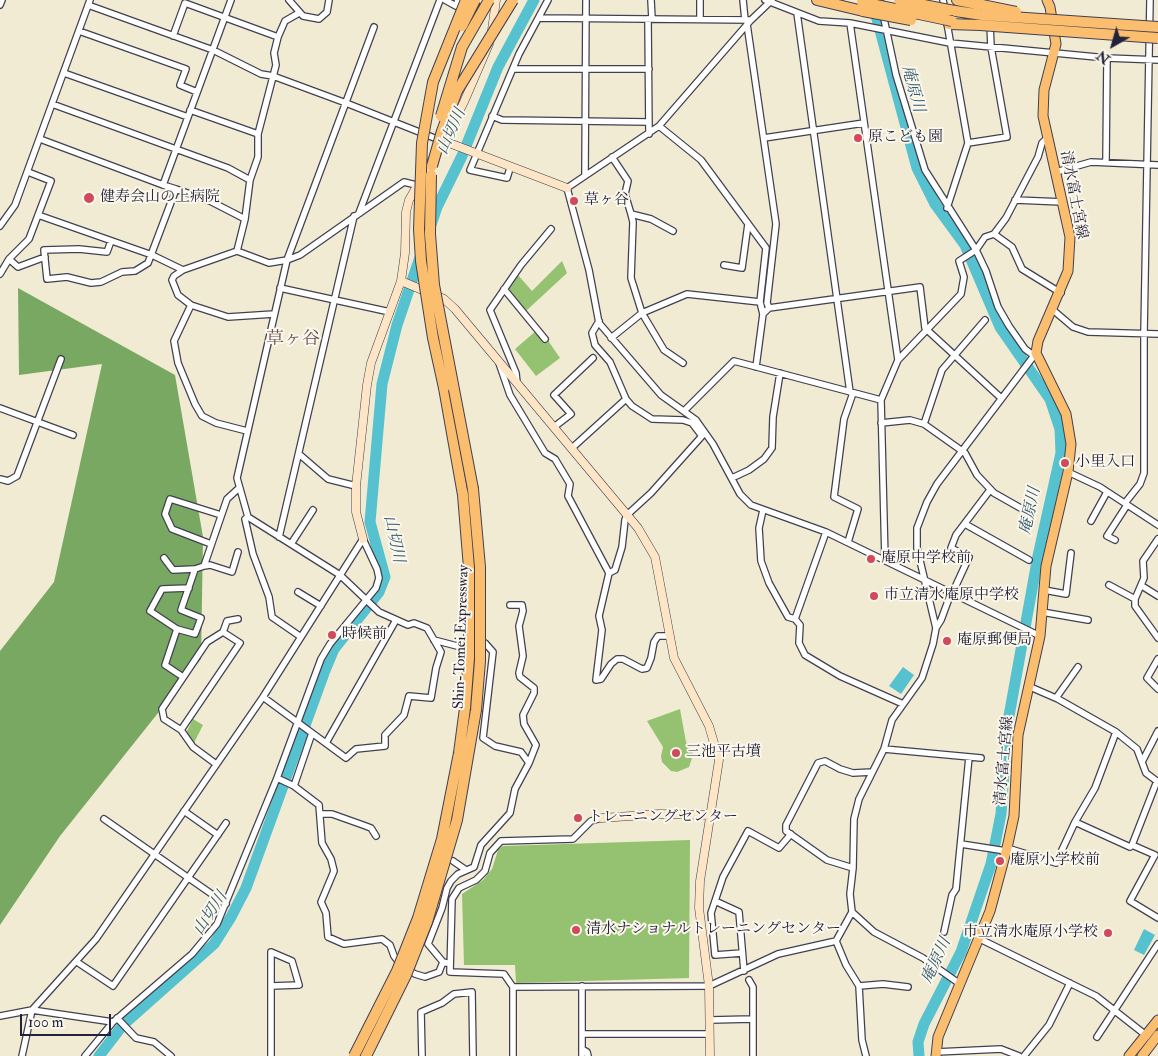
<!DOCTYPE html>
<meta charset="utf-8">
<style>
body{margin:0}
#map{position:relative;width:1158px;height:1056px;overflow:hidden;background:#f0ebd2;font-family:"IM FELL Double Pica",serif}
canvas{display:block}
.north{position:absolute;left:1088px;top:20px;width:50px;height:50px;-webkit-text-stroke:4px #fbf7ec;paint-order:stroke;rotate:218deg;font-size:14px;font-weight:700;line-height:20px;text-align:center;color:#22223b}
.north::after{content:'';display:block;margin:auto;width:18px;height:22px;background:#22223b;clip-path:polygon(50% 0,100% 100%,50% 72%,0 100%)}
.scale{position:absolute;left:20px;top:1014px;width:91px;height:22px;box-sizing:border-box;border:2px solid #22223b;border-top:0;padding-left:6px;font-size:15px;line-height:18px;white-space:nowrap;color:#22223b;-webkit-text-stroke:4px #fbf7ec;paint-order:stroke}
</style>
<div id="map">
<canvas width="1158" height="1056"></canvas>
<div class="north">N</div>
<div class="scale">100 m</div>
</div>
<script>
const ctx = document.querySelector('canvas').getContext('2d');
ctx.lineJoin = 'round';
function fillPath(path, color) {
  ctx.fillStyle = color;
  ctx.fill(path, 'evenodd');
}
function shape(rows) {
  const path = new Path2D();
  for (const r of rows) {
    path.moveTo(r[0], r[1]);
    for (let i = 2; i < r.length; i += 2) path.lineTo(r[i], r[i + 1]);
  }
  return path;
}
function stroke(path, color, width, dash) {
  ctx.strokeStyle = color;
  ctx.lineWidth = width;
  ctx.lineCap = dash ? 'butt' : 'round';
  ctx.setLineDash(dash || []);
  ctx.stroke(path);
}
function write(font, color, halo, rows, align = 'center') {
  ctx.font = font + ' "IM FELL Double Pica","Noto Serif JP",serif';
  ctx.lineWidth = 4;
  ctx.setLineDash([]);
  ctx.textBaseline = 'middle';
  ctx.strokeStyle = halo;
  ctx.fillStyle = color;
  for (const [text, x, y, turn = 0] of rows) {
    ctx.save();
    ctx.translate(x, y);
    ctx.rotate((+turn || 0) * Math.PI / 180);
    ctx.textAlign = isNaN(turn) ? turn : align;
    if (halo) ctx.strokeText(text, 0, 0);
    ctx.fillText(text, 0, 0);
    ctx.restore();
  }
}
fillPath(shape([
 [562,261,567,273,526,311,508,288,517,274,532,291],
 [537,330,547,339,560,358,536,376,515,349],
 [680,709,686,742,692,749,693,755,689,767,677,772,671,771,662,762,661,756,663,747,647,721],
 [193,719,203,725,194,743,186,733],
 [690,840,689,978,516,983,515,965,464,965,462,894,483,880,492,869,498,850,503,846]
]), '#95c270');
fillPath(shape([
 [18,288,175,375,203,537,201,659,60,836,0,925,0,651,54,582,102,364,19,375]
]), '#78a862');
fillPath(shape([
 [903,667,914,675,901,694,889,686],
 [1144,929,1155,935,1144,955,1134,950]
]), '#56c2cf');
stroke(shape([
 [873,4,917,168,935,204,965,245,1000,327,1050,399,1060,429,1061,453,1038,556,1007,727,1001,814,991,864,961,952,924,1024,918,1042,919,1056],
 [99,1056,123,1025,214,944,231,917,246,888,324,673,334,649,379,592,385,577,370,522,382,384,397,325,437,207,462,156,498,67,534,0]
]), '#56c2cf', 11);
const street = shape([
 [289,0,303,16,319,19,327,12,329,0],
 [445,0,456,6,458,0],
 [651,0,652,19],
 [743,0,745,20],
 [765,0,819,21,850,23,950,43,1107,58,1158,60],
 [772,0,751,20,659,126,567,188,589,270,599,323,661,395,696,420,713,444,740,494,751,505,826,532,1040,636],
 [880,0,896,75,925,170,976,250,986,271,998,307,1009,326,1025,349,1033,355],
 [943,0,945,11],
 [0,5,2,0],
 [88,5,213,50,261,74,273,76,346,103,442,141],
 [797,13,850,392],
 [539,18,751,20],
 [648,19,649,134],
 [700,19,700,0],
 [850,23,898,360],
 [947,23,968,143,947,208],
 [747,24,776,224,767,303,769,308],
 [79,31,186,69,180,85,197,92],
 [173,36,185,3,278,37],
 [514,69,649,69],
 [64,73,188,117],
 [52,104,228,168,250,180],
 [190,110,258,134],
 [492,116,502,120,649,122],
 [659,126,701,160,766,248,760,302,763,314,756,367],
 [764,138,864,123],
 [40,139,163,185],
 [968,143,1007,137,991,47,990,24],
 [612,157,628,181,625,194,631,214,651,219,673,231],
 [1106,161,1107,58],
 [510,168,507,178,470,170,519,54,548,0],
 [28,172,51,181,29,239,9,259,18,267,45,257],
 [1056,172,1091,162,1158,165],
 [585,175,586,0],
 [176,189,210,201,245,219],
 [1015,200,1063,202],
 [359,213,440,0],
 [631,214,633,222,631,278,642,313,664,350,683,363],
 [38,215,152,255,183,270],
 [0,226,15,205,90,0],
 [994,234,1012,247,1022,269,1061,293],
 [111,241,107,252,79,249,44,250,47,279,67,277,91,283,101,282,122,272,135,271,148,263,176,189,163,185,231,0],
 [237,251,245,219,250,180,258,157,258,134,276,65,274,53,278,37,285,21,299,13],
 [724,265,742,268,748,224],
 [0,274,9,259],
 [280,288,390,312],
 [504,289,545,339],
 [191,305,228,317,274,314],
 [1053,310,1073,327,1088,332,1158,334],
 [763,314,769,308,920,287,925,328,1001,398],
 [599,321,592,333,595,345,610,362,626,399,632,406,652,419,683,420,692,423],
 [611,338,642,313,687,294,760,302],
 [499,363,510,395,545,453,555,459,570,484,568,496,609,573,599,616,602,630,596,680],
 [517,383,516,373,490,310,521,265,551,229],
 [0,408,73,435],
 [684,411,734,361,881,400],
 [881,423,910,420,924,424,965,453,977,475,994,493,1024,510],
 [924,424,942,370,985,320],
 [554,427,571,414,554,395,593,358],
 [247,431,216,423,202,416,195,404,178,363,174,341,191,305,178,295,172,280,174,276,183,270,237,251,269,263,287,260,300,255,404,182,416,185],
 [572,448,626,399],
 [299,454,328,479,356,486],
 [1068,472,1100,487,1158,525],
 [732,478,749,470,764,459,772,448,773,417,780,373],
 [0,479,8,481,17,476,61,359],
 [1125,503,1140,484,1144,473,1144,333,1150,0],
 [763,510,759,528,761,561,769,583,788,617,795,619,800,625,799,643,805,655,840,676,903,704],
 [248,517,245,519,253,554,269,597,272,617,301,637],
 [1091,521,1107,492],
 [965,524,1029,560],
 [279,537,354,216],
 [1158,539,1143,561,1144,578,1135,599,1135,606,1158,638],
 [1115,540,1107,536,1127,505],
 [848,542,858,509,834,497,844,419,853,393],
 [211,544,172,529,165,514,170,499,221,515],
 [291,544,313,510],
 [164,558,173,570,195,569],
 [885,560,881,400,898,360,961,294,964,277,959,261,976,250,985,237,994,234,1006,218,1038,157,1042,143,1048,137],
 [204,566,210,565,232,572,238,552],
 [609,573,615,570,622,547,625,520,627,515,651,493,702,436,692,423,696,420],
 [1109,585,1135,599],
 [1142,586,1158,596],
 [1044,590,1066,594,1071,553],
 [298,592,321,606],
 [952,594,969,557,951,548,956,535,990,490],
 [510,605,522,605,523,611,519,626,523,656,519,673,520,677,534,688,534,693,523,715,524,724,536,745,529,763],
 [1042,612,1088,620],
 [795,619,826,532],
 [936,628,941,620,951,593],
 [177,629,150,611,162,589,189,588],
 [223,632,227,621,238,619],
 [434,640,457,646,477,639,485,643,493,652,483,738,495,746,521,752,529,763,515,789,510,813,481,845,474,867,458,874,451,881,447,888,442,908,428,944,443,962],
 [1158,659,1147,678,1158,689],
 [183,677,165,665,177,629,195,634,201,618,181,610,195,569,204,566,227,499,239,488],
 [596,680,601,679,611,664,617,659,623,659,642,669,647,668,651,658,654,642,658,636,670,636],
 [1028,686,1058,699,1116,732,1137,749,1146,773,1158,782],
 [263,697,346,758,356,749,385,746,385,735,404,715,409,696,431,698,436,668,441,652,427,628,414,623,408,625,379,612,340,575,248,517,237,478,287,260,374,27],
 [1056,698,1078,667],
 [181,730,240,643,223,632,207,642,162,709,164,719,181,730,193,747,216,764],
 [326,743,396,620],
 [884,749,981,758],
 [1142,762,1158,731],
 [277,778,294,786,319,805,322,843,331,859,334,871,321,902,326,913,328,937,344,944,382,939,390,945,394,956,401,965,415,974,425,977,439,972,443,962,447,963],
 [1157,781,1132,845,1155,855,1130,901,1158,918],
 [294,786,312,733],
 [184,811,218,835],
 [321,814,332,814,363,825,371,828,376,836],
 [104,819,226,904],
 [1075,822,1095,788,1116,732],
 [961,844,1006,851],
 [1007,848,1056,863,1075,822,1130,847,1132,845],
 [453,861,466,870],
 [853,868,827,860,786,831,786,825,818,763,825,761,840,769,853,773,872,772],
 [715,901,739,912,744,971],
 [852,912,874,932,923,958,960,984],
 [944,932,952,895,956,889,969,757],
 [980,939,1096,996,1147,1036],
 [742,953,715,955,711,913,723,877,748,831,779,848,791,834],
 [77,962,113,986,226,823],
 [749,980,753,987,753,1056],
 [582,986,582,1056],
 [859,986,883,984,908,987],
 [513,987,709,986,778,954,836,941],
 [0,1016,32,1010,113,1022],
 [117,1018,136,1038,154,1042,171,1056],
 [710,1020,752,1019],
 [582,1034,710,1034],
 [1097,1037,1158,944],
 [582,1049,587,1052,588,1056],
 [936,1052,1001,1049,1019,1056],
 [22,1056,32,1010,96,939,263,697,363,539],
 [85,1056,113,1022,192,954,217,924,277,778,321,659,330,644,376,588,379,578,377,569,363,539],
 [271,1056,271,952,292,961,299,985,271,986],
 [422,1056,421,1012,442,1003,454,994,472,992,473,1056],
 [513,1056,513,987,504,974,450,972,452,899,459,888,476,880,485,871,490,853,501,841,573,839,591,821,602,818],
 [866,1056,862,1040,859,986,846,965,836,941,852,912,850,894,853,868,854,819,859,799,884,749,892,720,922,678,933,644,936,628,917,548,917,528,927,502,937,484,1036,353],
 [1024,1056,1049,1025,1070,983]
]);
const secondary = shape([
 [492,30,496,0],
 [444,141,567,188],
 [441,146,464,102,489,44],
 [401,281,444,299,455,309,638,528,655,557,674,658,709,726,719,760,700,881,699,908,709,986,710,1056],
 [363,539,356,512,356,486,367,385,371,363,401,281,405,253,406,212,409,200,432,160],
 [602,818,659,814,710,815]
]);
const primary = shape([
 [936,1056,938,1037,990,911,1007,848,1014,816,1018,735,1040,636,1046,566,1068,472,1071,444,1066,414,1036,353,1038,341,1068,271,1070,237,1043,116,1044,90,1056,44,1050,7,1047,0],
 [1129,1056,1158,1020],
 [1142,1056,1158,1035]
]);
const highway = shape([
 [817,0,863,11],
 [957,0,982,5],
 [949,10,982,15],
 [949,24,980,25],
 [444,388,463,495,469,568],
 [473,489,480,567]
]);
stroke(street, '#414052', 8);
stroke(secondary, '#414052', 9);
stroke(primary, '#414052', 11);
stroke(highway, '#414052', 12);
stroke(street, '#fff', 5.5);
stroke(secondary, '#fde5c5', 8);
stroke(primary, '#fbbd6e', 9);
stroke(highway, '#fbbd6e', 10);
const highwayBridge = shape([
 [899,0,949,10],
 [862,2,952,21],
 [982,5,1016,12],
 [863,11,911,20],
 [982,15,1158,27],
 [980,25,1158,38],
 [462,26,475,0],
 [441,116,462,47,489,0],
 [432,166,442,131,457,91,513,0],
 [431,175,430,234,434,285,473,489],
 [444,388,433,338,421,261,419,229,422,143,433,82,466,0],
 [354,1056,397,971,418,918,442,839,459,753,465,708,469,658,469,568],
 [366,1056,406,975,427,922,457,820,476,710,480,661,480,567]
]);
stroke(highwayBridge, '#414052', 12, []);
stroke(highwayBridge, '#fbbd6e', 10);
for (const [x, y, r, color] of [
 [858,138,5,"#d1495b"],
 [89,198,6,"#d1495b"],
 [574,201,5,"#d1495b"],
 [1065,463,5,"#d1495b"],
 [871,559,5,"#d1495b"],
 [874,596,5,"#d1495b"],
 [332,635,5,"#d1495b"],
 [947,641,5,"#d1495b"],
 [676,753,5,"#d1495b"],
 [578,818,5,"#d1495b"],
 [1000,861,5,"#d1495b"],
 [576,930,5,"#d1495b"],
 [1108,933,5,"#d1495b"]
]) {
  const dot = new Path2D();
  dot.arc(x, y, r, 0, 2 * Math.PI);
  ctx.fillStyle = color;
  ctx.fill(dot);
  stroke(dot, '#fbf7ec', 2);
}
write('15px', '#22223b', '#fbf7ec', [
 ["原こども園",868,138],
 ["健寿会山の上病院",100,198],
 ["草ヶ谷",584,201],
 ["小里入口",1075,463],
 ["庵原中学校前",881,559],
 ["市立清水庵原中学校",884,596],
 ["時候前",342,635],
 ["庵原郵便局",957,641],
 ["三池平古墳",686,753],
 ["トレーニングセンター",588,818],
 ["庵原小学校前",1010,861],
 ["清水ナショナルトレーニングセンター",586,930],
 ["市立清水庵原小学校",1098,933,"right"]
], 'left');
write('15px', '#22223b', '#fbf7ec', [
 ["清水富士宮線",1073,195,79],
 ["Shin-Tomei Expressway",462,637,-88],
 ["清水富士宮線",1005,761,-85]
]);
write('italic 16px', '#345a6f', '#fbf7ec', [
 ["庵原川",912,89,75],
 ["山切川",452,132,-66],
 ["庵原川",1031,511,-78],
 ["山切川",393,539,78],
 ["山切川",211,914,-57],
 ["庵原川",937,961,-65]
]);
write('18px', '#6b5356', '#fbf7ec', [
 ["草ヶ谷",293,340]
]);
</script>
